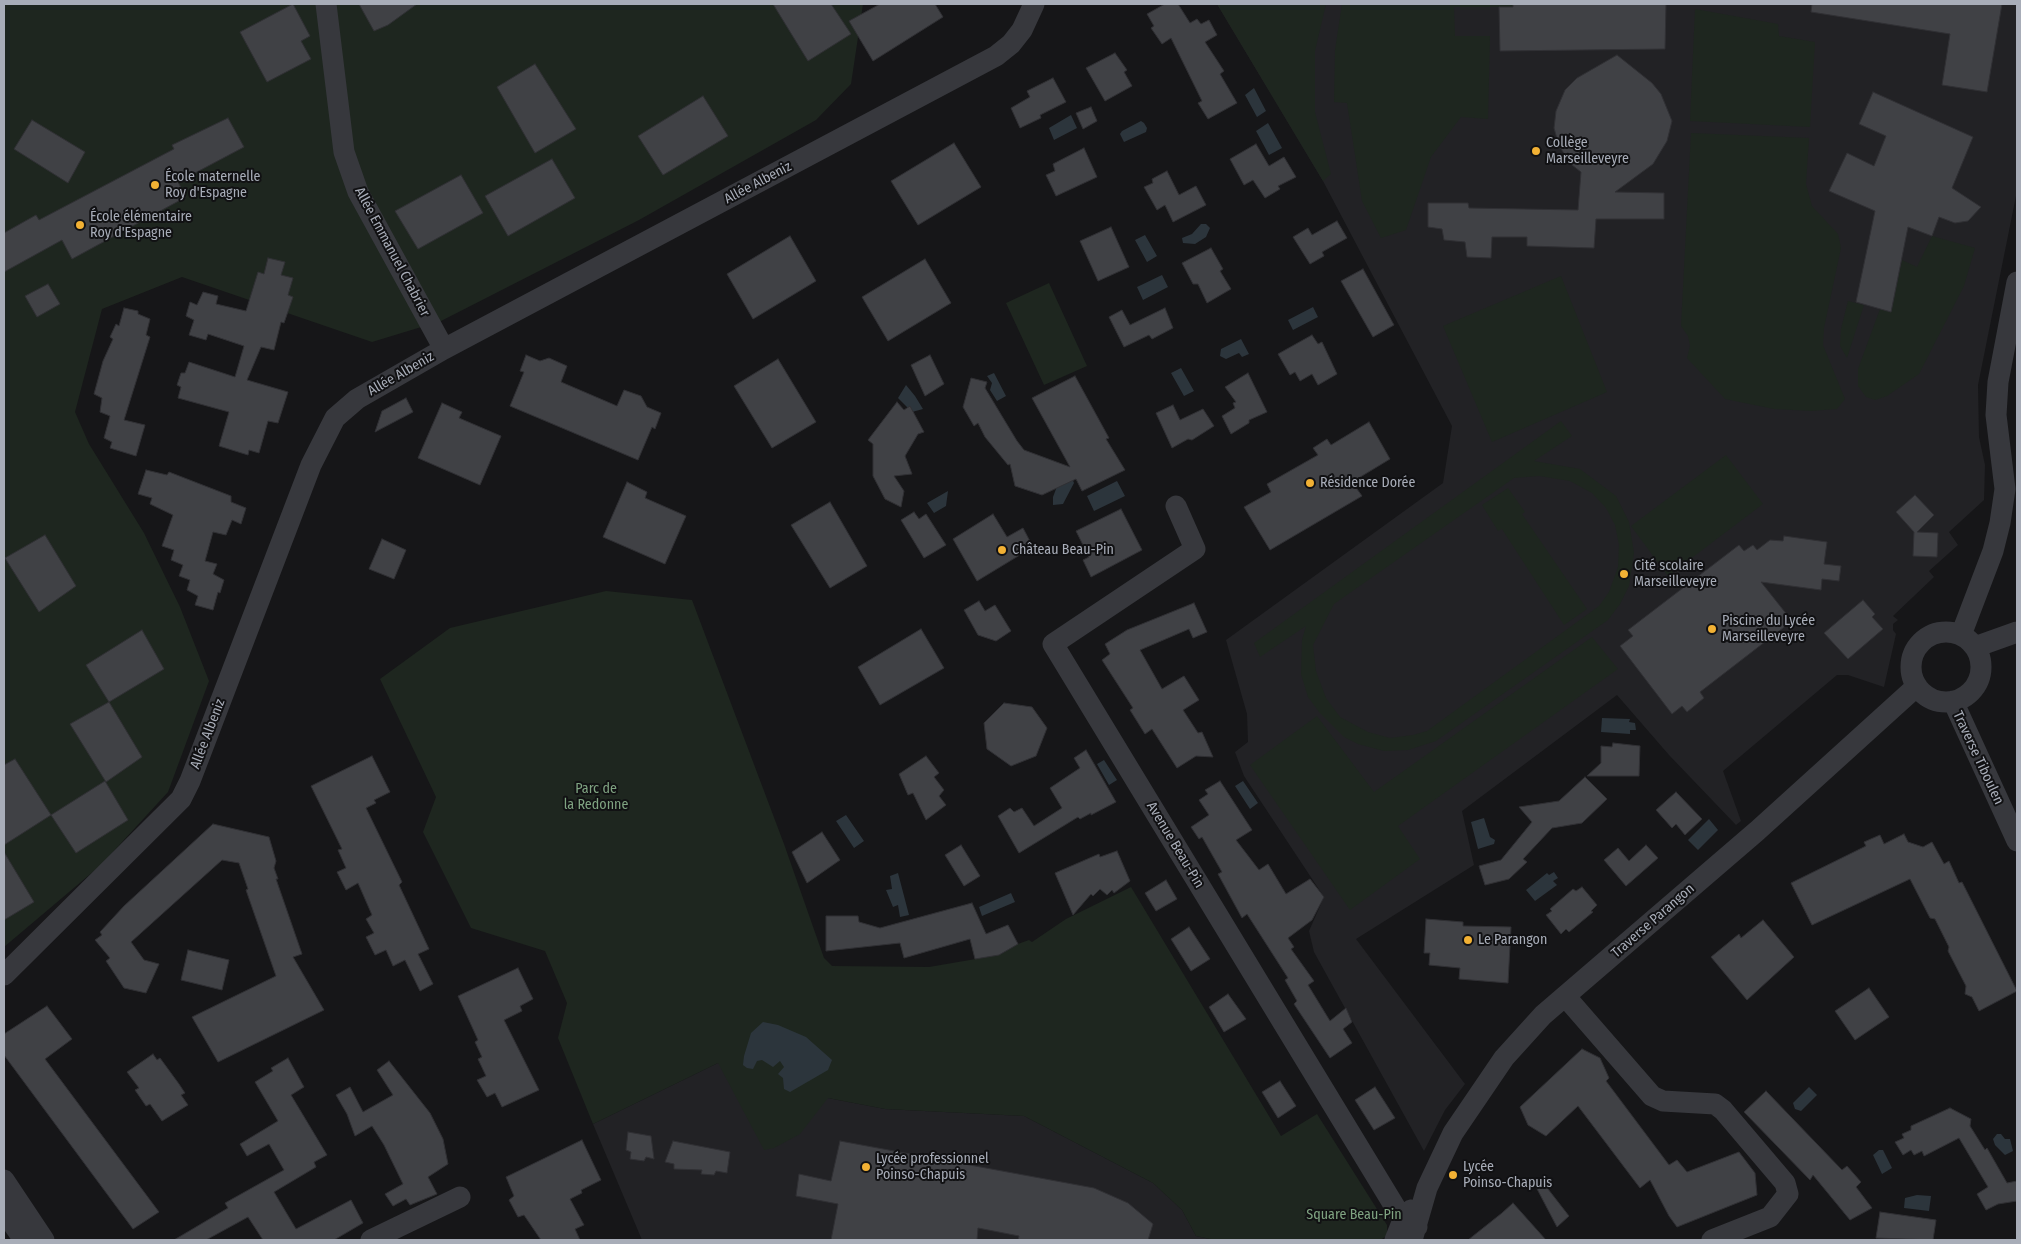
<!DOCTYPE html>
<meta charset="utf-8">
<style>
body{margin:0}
#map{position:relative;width:2021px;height:1244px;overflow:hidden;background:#161618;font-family:"Fira Sans Condensed",sans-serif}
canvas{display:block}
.frame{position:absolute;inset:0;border:5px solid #a8adb8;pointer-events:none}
</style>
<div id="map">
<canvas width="2021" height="1244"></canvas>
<div class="frame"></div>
</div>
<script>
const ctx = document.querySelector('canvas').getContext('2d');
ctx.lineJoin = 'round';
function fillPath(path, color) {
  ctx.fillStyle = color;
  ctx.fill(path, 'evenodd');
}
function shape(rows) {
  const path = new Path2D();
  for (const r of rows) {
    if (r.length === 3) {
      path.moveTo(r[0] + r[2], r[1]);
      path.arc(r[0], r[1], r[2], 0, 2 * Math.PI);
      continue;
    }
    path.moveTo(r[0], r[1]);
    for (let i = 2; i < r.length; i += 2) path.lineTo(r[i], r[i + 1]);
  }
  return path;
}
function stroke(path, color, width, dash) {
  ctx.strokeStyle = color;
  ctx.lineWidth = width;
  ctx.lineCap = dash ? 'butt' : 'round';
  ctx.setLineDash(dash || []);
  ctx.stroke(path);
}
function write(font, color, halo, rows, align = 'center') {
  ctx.font = font + ' "Fira Sans Condensed",sans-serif';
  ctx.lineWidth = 4;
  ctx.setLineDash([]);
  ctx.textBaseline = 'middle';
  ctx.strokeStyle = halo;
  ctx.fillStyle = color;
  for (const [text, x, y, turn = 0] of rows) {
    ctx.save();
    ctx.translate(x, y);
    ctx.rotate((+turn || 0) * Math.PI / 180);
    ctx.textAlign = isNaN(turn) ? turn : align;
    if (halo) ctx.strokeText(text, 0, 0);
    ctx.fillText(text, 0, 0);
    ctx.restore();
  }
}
fillPath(shape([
 [1217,4,2017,4,2017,191,1978,385,1979,437,1985,465,1984,500,1949,532,1958,545,1929,571,1934,577,1893,616,1898,620,1893,624,1893,630,1896,634,1884,687,1848,675,1837,675,1723,771,1741,821,1736,825,1669,755,1617,695,1462,811,1474,865,1356,939,1465,1084,1445,1110,1424,1151,1314,952,1309,931,1324,897,1244,776,1235,752,1248,742,1247,714,1226,640,1443,483,1452,426,1323,181],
 [718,1063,828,1098,885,1109,1024,1116,1153,1183,1182,1210,1196,1236,1215,1240,642,1240,593,1124]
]), '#222225');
fillPath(shape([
 [4,4,863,4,851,84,816,120,639,220,441,321,372,342,182,277,102,309,75,412,89,444,144,533,180,607,209,681,168,792,101,865,4,947],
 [1217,4,1326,4,1315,51,1315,112,1331,174,1323,181],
 [1342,4,1513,4,1513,7,1454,7,1455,36,1490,36,1488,119,1461,117,1431,157,1406,230,1381,238,1362,201,1347,103,1334,102,1335,50],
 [1695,9,1778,24,1779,36,1815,42,1810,127,1690,121],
 [1691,133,1809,138,1806,184,1812,206,1838,234,1841,248,1824,328,1823,345,1845,399,1837,409,1811,411,1774,409,1725,399,1687,358,1690,346,1688,336,1681,326],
 [1932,236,1975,248,1964,286,1919,374,1887,396,1875,400,1866,397,1858,386,1858,369,1880,309,1891,312,1902,260,1917,267],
 [1561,276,1607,392,1492,442,1443,326],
 [1049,283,1087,366,1044,385,1006,303],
 [1848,301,1864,305,1847,358,1840,346,1841,329],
 [1561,421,1572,436,1534,461,1580,469,1616,496,1629,522,1634,553,1629,586,1620,604,1608,620,1436,741,1408,750,1384,751,1358,744,1344,737,1319,712,1308,697,1301,674,1302,640,1306,626,1260,657,1254,643],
 [1539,476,1570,481,1592,493,1606,508,1615,525,1619,545,1618,567,1609,592,1599,606,1427,731,1413,735,1390,738,1368,732,1340,717,1326,698,1316,671,1313,645,1334,604,1514,478],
 [1726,455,1763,504,1668,576,1631,526],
 [1508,488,1525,512,1522,514,1587,609,1564,625,1502,529,1498,531,1482,505],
 [606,591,692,600,784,844,824,958,832,966,929,967,999,955,1018,944,1029,940,1032,942,1066,919,1131,887,1281,1136,1317,1114,1387,1225,1387,1236,1380,1240,1215,1240,1196,1236,1182,1210,1153,1183,1024,1116,885,1109,828,1098,800,1134,774,1148,764,1150,718,1063,593,1124,558,1038,567,1003,545,951,471,928,423,832,436,797,380,679,450,628],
 [1592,637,1618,669,1398,826,1420,859,1350,910,1250,765,1317,716,1374,792]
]), '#1e261f');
fillPath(shape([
 [1254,88,1266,111,1257,117,1245,95],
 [1071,115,1077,128,1054,140,1049,128],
 [1141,121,1144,123,1147,128,1146,132,1124,142,1120,134,1122,131],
 [1268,123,1282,148,1269,155,1256,131],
 [1201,224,1206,224,1210,228,1206,237,1195,244,1183,243,1182,238,1192,234],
 [1145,235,1157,256,1147,262,1135,240],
 [1162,275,1168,287,1143,300,1137,287],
 [1313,307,1318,317,1293,330,1288,320],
 [1241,339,1249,354,1242,357,1239,353,1226,359,1220,356,1221,349],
 [1181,368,1194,391,1184,396,1171,373],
 [994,373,1006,396,997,401,990,390,992,383,987,376],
 [906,385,915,396,923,409,912,412,898,398],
 [1072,478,1074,483,1063,504,1053,505,1053,497,1059,481],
 [1117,481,1125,496,1094,511,1087,496],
 [948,491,946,506,934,513,927,503],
 [1602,718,1630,719,1629,722,1635,723,1636,730,1630,730,1630,734,1601,732],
 [1104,760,1117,780,1109,785,1097,764],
 [1243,781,1258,803,1250,809,1235,786],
 [846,815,864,841,854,848,836,821],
 [1484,818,1490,837,1495,840,1494,844,1478,849,1471,822],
 [1709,819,1718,830,1698,850,1688,840],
 [1554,872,1558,878,1553,881,1557,885,1535,901,1526,890,1547,873,1549,875],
 [898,873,909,915,900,917,898,905,893,907,886,890,892,889,890,876],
 [1011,893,1015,902,982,916,979,907],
 [763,1022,778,1025,806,1037,832,1060,828,1070,790,1092,784,1089,783,1078,778,1074,784,1067,780,1061,773,1067,762,1060,757,1061,753,1069,747,1068,743,1065,744,1056,751,1033],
 [1809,1087,1817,1095,1801,1111,1795,1109,1793,1103],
 [1997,1134,2001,1134,2005,1139,2010,1139,2013,1151,2005,1155,1995,1145,1993,1139],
 [1879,1150,1883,1150,1892,1168,1882,1174,1873,1155],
 [1917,1195,1931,1196,1929,1211,1904,1208,1905,1198]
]), '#2c353c');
const building = shape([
 [293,4,310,36,301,41,311,59,267,82,240,32,293,4],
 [359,4,417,4,388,25,374,31,359,4],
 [773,4,831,4,851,34,808,61,773,4],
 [880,4,935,4,943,17,873,61,849,21,880,4],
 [1165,4,1178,4,1190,23,1197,19,1201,24,1209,20,1217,35,1205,42,1224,71,1220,74,1237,103,1208,119,1198,103,1202,101,1171,38,1162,44,1151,28,1154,26,1147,14,1165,4],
 [1513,4,1666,4,1665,49,1500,51,1499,7,1513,7,1513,4],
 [1812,4,2002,4,1987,92,1942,85,1950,34,1811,12,1812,4],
 [1115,53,1127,70,1124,72,1132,86,1105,101,1086,68,1115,53],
 [1617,55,1652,83,1661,94,1672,121,1667,141,1653,164,1615,192,1664,193,1664,219,1596,219,1594,248,1527,246,1527,237,1492,237,1491,258,1467,257,1465,242,1444,240,1442,229,1428,227,1428,203,1468,203,1469,208,1578,210,1581,172,1572,165,1559,146,1554,128,1556,111,1565,90,1577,78,1617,55],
 [535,64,576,129,535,153,497,87,535,64],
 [1053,78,1066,102,1040,115,1041,118,1020,128,1011,108,1030,97,1027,91,1053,78],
 [1873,92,1973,137,1952,188,1981,207,1968,221,1955,223,1939,217,1932,236,1908,227,1891,312,1856,302,1875,211,1829,191,1847,153,1874,166,1886,136,1859,124,1873,92],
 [703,96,728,136,663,175,638,136,703,96],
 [1091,107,1097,121,1083,129,1076,113,1091,107],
 [228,118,244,147,178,182,186,197,72,259,62,240,4,272,4,233,36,215,39,220,174,149,172,145,228,118],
 [32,120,85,152,68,183,14,149,32,120],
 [954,143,981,187,918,225,891,181,954,143],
 [1256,144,1269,166,1284,157,1296,177,1278,186,1280,189,1265,198,1253,180,1244,185,1230,159,1256,144],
 [1084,148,1097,177,1056,196,1046,175,1055,171,1053,164,1084,148],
 [552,159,575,198,508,236,485,196,552,159],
 [1167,171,1179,195,1196,186,1206,205,1173,222,1165,205,1157,210,1144,187,1153,183,1152,179,1167,171],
 [461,175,483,213,418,249,395,211,461,175],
 [1337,221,1347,238,1322,252,1324,256,1310,264,1293,237,1308,228,1312,235,1337,221],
 [1111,227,1129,267,1098,281,1080,241,1111,227],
 [790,236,816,281,753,319,727,274,790,236],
 [1211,248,1223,269,1220,271,1231,289,1207,303,1198,284,1193,284,1182,263,1211,248],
 [268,258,285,262,281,275,293,278,288,295,293,297,284,323,281,322,274,350,261,347,247,380,288,392,278,423,268,421,259,453,249,450,248,455,219,446,229,412,178,398,181,387,177,385,181,373,185,373,189,362,235,377,244,346,208,334,206,340,189,335,194,320,186,316,190,302,197,305,203,292,218,296,216,304,246,311,258,272,264,274,268,258],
 [925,259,951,303,888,341,862,297,925,259],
 [1363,269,1394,325,1373,337,1341,281,1363,269],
 [48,284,60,304,37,317,25,296,48,284],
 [124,308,138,311,138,314,150,319,146,335,150,337,124,420,145,425,136,456,110,448,112,442,104,438,110,416,100,412,102,398,94,394,103,361,113,339,110,337,116,324,119,326,124,308],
 [1165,308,1173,328,1152,339,1149,335,1124,347,1109,317,1122,310,1130,325,1165,308],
 [1312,335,1318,344,1322,342,1337,374,1318,385,1312,374,1300,381,1295,372,1290,375,1278,354,1312,335],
 [526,355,540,361,549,358,567,366,561,382,617,406,624,390,641,396,647,407,661,413,655,429,652,427,638,460,510,406,524,372,520,371,526,355],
 [930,355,944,384,925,396,911,365,930,355],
 [778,359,816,422,772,448,734,386,778,359],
 [1248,373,1267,412,1249,420,1249,423,1231,434,1222,416,1235,408,1233,403,1236,402,1225,387,1248,373],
 [1075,376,1109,438,1106,439,1125,470,1082,491,1076,479,1042,495,1015,486,1010,464,1008,465,985,437,978,423,974,426,963,407,971,378,987,382,985,388,1017,441,1024,450,1070,467,1032,398,1075,376],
 [406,398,413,412,375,432,382,411,406,398],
 [897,402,904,410,910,406,924,432,918,434,905,456,912,474,894,476,904,491,901,507,885,499,873,476,873,444,868,440,897,402],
 [442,403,462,412,459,418,501,436,480,485,418,458,442,403],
 [1173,405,1180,420,1203,409,1214,426,1192,440,1188,439,1172,448,1156,413,1173,405],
 [1369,422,1390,459,1352,482,1362,496,1270,550,1244,507,1271,492,1267,484,1318,455,1313,448,1327,439,1331,445,1369,422],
 [146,470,167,475,169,472,231,496,231,502,246,508,241,524,232,520,226,535,213,532,205,561,217,564,213,574,224,580,220,593,218,592,213,610,195,605,198,596,187,590,190,580,179,576,183,565,171,560,174,550,162,546,173,515,150,504,152,498,138,494,146,470],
 [627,482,647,492,645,498,686,516,665,564,603,537,627,482],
 [1915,495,1934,515,1917,532,1938,533,1937,557,1913,556,1914,532,1896,512,1915,495],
 [830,502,867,566,830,588,791,525,830,502],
 [1121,509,1142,550,1091,577,1083,560,1089,557,1076,531,1121,509],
 [914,512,919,519,926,514,946,545,924,558,901,520,914,512],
 [993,514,1007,537,1023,528,1033,547,977,581,953,539,993,514],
 [45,535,76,586,39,612,5,558,45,535],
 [1784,536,1827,542,1824,564,1841,566,1839,581,1822,579,1821,590,1761,582,1792,621,1700,692,1704,698,1687,712,1682,706,1672,714,1620,646,1633,636,1628,630,1739,545,1744,551,1753,545,1757,550,1770,540,1783,541,1784,536],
 [382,539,406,550,394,579,369,569,382,539],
 [1863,600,1875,614,1872,617,1883,629,1848,659,1824,633,1863,600],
 [979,601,985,611,995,605,1011,631,996,641,978,635,964,610,979,601],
 [1194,603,1207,632,1193,638,1189,629,1140,650,1162,689,1184,676,1199,700,1183,710,1198,733,1202,732,1213,757,1196,756,1177,768,1152,729,1145,734,1130,710,1133,708,1102,660,1110,654,1105,644,1127,630,1194,603],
 [921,629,944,668,880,705,858,667,921,629],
 [142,630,164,669,109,702,142,757,106,782,70,724,109,702,86,665,142,630],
 [1004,703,1032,707,1047,728,1036,756,1011,766,987,749,984,723,1004,703],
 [1613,743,1640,746,1639,776,1587,776,1601,763,1601,746,1612,747,1613,743],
 [1086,750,1116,802,1091,815,1091,813,1080,819,1078,817,1019,853,998,816,1010,808,1014,812,1022,808,1034,826,1062,808,1050,788,1080,768,1074,758,1086,750],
 [372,756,390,792,374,800,376,803,366,808,402,882,399,885,429,949,418,954,433,984,420,991,405,960,393,966,386,950,375,955,366,937,374,933,366,919,372,915,358,883,346,890,337,872,346,868,338,850,342,849,311,786,372,756],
 [926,756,939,773,934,777,944,790,939,796,946,805,926,820,913,793,908,795,899,774,926,756],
 [15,759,51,815,105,781,128,820,76,853,51,815,4,845,4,765,15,759],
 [1585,777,1607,799,1582,823,1552,828,1523,859,1527,862,1509,879,1485,885,1479,866,1501,860,1532,822,1519,807,1559,801,1585,777],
 [1220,781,1252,830,1236,840,1259,870,1268,864,1286,894,1310,879,1324,897,1312,920,1288,938,1294,947,1291,949,1314,981,1308,985,1330,1021,1346,1008,1352,1022,1343,1029,1352,1043,1330,1058,1294,1004,1297,1001,1285,980,1288,978,1247,914,1242,918,1218,874,1222,872,1202,837,1199,839,1191,827,1209,815,1199,800,1208,794,1205,790,1220,781],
 [1676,792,1702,819,1685,835,1676,824,1672,828,1656,810,1676,792],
 [213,824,269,837,276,861,274,868,278,879,276,879,302,954,293,957,324,1010,218,1062,192,1017,276,976,246,890,248,889,239,863,222,860,131,942,144,960,159,964,146,993,124,988,106,961,110,958,95,940,102,935,100,932,124,906,213,824],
 [822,832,840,860,807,883,792,852,822,832],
 [1904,834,1908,842,1923,847,1932,842,1944,864,1949,861,1959,883,1962,882,2017,991,1979,1011,1972,997,1965,994,1966,986,1948,951,1949,947,1935,919,1930,918,1910,879,1812,925,1791,883,1866,846,1864,842,1880,835,1884,844,1904,834],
 [961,845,980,876,964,886,945,855,961,845],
 [1646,845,1658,858,1626,886,1604,860,1618,848,1629,861,1646,845],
 [1117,851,1130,881,1114,893,1112,890,1107,895,1100,889,1093,896,1091,894,1073,915,1055,873,1099,854,1100,857,1117,851],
 [4,852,34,902,4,920,4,852],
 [1166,880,1177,899,1156,911,1145,893,1166,880],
 [1582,887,1597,905,1591,911,1593,912,1569,932,1566,929,1561,934,1546,915,1552,911,1550,909,1573,889,1576,891,1582,887],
 [972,903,986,934,1008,925,1018,944,999,955,975,959,970,939,904,958,900,943,826,951,826,916,858,916,859,922,880,928,972,903],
 [1426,919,1463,922,1463,926,1511,927,1508,983,1459,979,1460,968,1429,965,1430,953,1424,953,1426,919],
 [1763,920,1794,957,1747,1000,1711,957,1739,934,1741,938,1763,920],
 [1189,927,1210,959,1191,971,1171,939,1189,927],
 [188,950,229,960,222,990,181,980,188,950],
 [518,968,533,999,520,1006,522,1011,504,1020,539,1090,502,1107,495,1093,487,1097,477,1080,486,1076,478,1059,482,1057,475,1042,478,1040,458,996,518,968],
 [1869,988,1889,1017,1855,1040,1835,1011,1869,988],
 [1228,994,1246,1019,1224,1032,1209,1007,1228,994],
 [47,1006,72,1039,45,1059,159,1212,133,1229,4,1055,4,1034,47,1006],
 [1582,1049,1600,1058,1609,1078,1606,1081,1669,1165,1677,1160,1687,1172,1739,1152,1755,1173,1757,1195,1677,1227,1669,1216,1650,1180,1640,1188,1578,1106,1546,1136,1528,1125,1520,1107,1582,1049],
 [153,1054,157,1060,160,1058,179,1084,185,1093,181,1095,188,1105,162,1121,150,1104,146,1106,135,1090,139,1088,127,1072,153,1054],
 [288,1058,304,1087,291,1095,327,1155,314,1162,316,1167,274,1192,296,1229,351,1200,363,1223,334,1240,263,1240,248,1217,206,1240,174,1240,228,1208,225,1203,284,1170,269,1144,247,1156,240,1144,278,1121,255,1082,273,1071,271,1068,288,1058],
 [389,1061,430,1113,443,1139,448,1164,428,1177,437,1194,410,1205,406,1199,393,1206,385,1194,403,1184,384,1145,372,1126,355,1136,347,1114,336,1095,350,1087,363,1112,393,1095,377,1070,389,1061],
 [1280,1081,1296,1106,1278,1118,1262,1092,1280,1081],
 [1375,1087,1395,1118,1374,1130,1355,1100,1375,1087],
 [1766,1091,1842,1170,1847,1166,1861,1182,1856,1187,1872,1208,1850,1220,1813,1175,1810,1180,1744,1112,1766,1091],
 [1950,1108,1971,1119,1970,1126,1985,1150,1987,1148,2007,1183,2017,1181,2017,1201,1998,1204,1986,1210,1977,1194,1988,1187,1959,1138,1924,1156,1922,1151,1914,1155,1911,1150,1903,1155,1895,1142,1904,1138,1902,1134,1911,1130,1911,1126,1950,1108],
 [628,1132,651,1136,654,1159,646,1157,644,1161,630,1159,631,1152,626,1150,628,1132],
 [582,1140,601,1180,581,1190,582,1193,570,1199,584,1225,575,1229,580,1240,541,1240,524,1215,518,1217,509,1200,514,1196,506,1177,582,1140],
 [673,1141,730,1152,727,1173,716,1171,714,1175,701,1174,702,1170,674,1169,674,1164,665,1162,673,1141],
 [840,1141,1094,1188,1128,1203,1153,1224,1148,1240,1018,1240,1019,1236,978,1228,977,1240,831,1240,838,1204,796,1196,799,1174,831,1181,840,1141],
 [1541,1180,1569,1216,1557,1227,1535,1185,1541,1180],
 [1513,1203,1546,1240,1468,1240,1502,1213,1513,1203],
 [1880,1212,1936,1220,1933,1240,1876,1238,1880,1212]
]);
fillPath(building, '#404145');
stroke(building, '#303034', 1);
stroke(shape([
 [326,4,344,152,358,192,444,349],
 [1176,506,1195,549,1053,644,1395,1207,1403,1220,1417,1227],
 [1946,667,35],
 [1961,635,1993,551,2000,523,2005,489,1996,415,1998,382,2017,282],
 [1975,647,2017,632],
 [1953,701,2017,841],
 [4,975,181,799,190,781,311,465,335,418,357,399,444,349,996,56,1011,44,1022,30,1034,4],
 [1565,996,1652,1096,1663,1101,1715,1104,1723,1110,1785,1183,1788,1194,1770,1217,1712,1240],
 [4,1180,44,1240],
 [4,1211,24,1240],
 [371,1240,460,1197],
 [1395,1240,1403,1220,1411,1210],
 [1412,1240,1427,1188,1453,1133,1504,1058,1543,1015,1757,831,1917,686]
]), '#37383d', 21);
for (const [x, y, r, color] of [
 [1536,151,5,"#f2b134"],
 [155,185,5,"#f2b134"],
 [80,225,5,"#f2b134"],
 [1310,483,5,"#f2b134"],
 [1002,550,5,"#f2b134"],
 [1624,574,5,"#f2b134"],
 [1712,629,5,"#f2b134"],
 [1468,940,5,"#f2b134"],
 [866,1167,5,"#f2b134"],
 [1453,1175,5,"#f2b134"]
]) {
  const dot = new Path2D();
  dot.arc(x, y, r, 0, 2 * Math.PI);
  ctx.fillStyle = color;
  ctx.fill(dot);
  stroke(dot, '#111113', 2);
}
write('14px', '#a8adb8', '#111113', [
 ["Collège",1546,143],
 ["Marseilleveyre",1546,159],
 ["École maternelle",165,177],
 ["Roy d'Espagne",165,193],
 ["École élémentaire",90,217],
 ["Roy d'Espagne",90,233],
 ["Résidence Dorée",1320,483],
 ["Château Beau-Pin",1012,550],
 ["Cité scolaire",1634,566],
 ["Marseilleveyre",1634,582],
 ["Piscine du Lycée",1722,621],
 ["Marseilleveyre",1722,637],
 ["Le Parangon",1478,940],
 ["Lycée professionnel",876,1159],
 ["Poinso-Chapuis",876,1175],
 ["Lycée",1463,1167],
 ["Poinso-Chapuis",1463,1183]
], 'left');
write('14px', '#a8adb8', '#111113', [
 ["Allée Albeniz",758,183,-28],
 ["Allée Emmanuel Chabrier",392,252,62],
 ["Allée Albeniz",401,374,-30],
 ["Allée Albeniz",208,734,-69],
 ["Traverse Tiboulen",1978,758,65],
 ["Avenue Beau-Pin",1175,845,59],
 ["Traverse Parangon",1653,921,-41]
]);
write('14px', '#7fa381', '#111113', [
 ["Parc de",596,789],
 ["la Redonne",596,805],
 ["Square Beau-Pin",1354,1215]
]);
</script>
